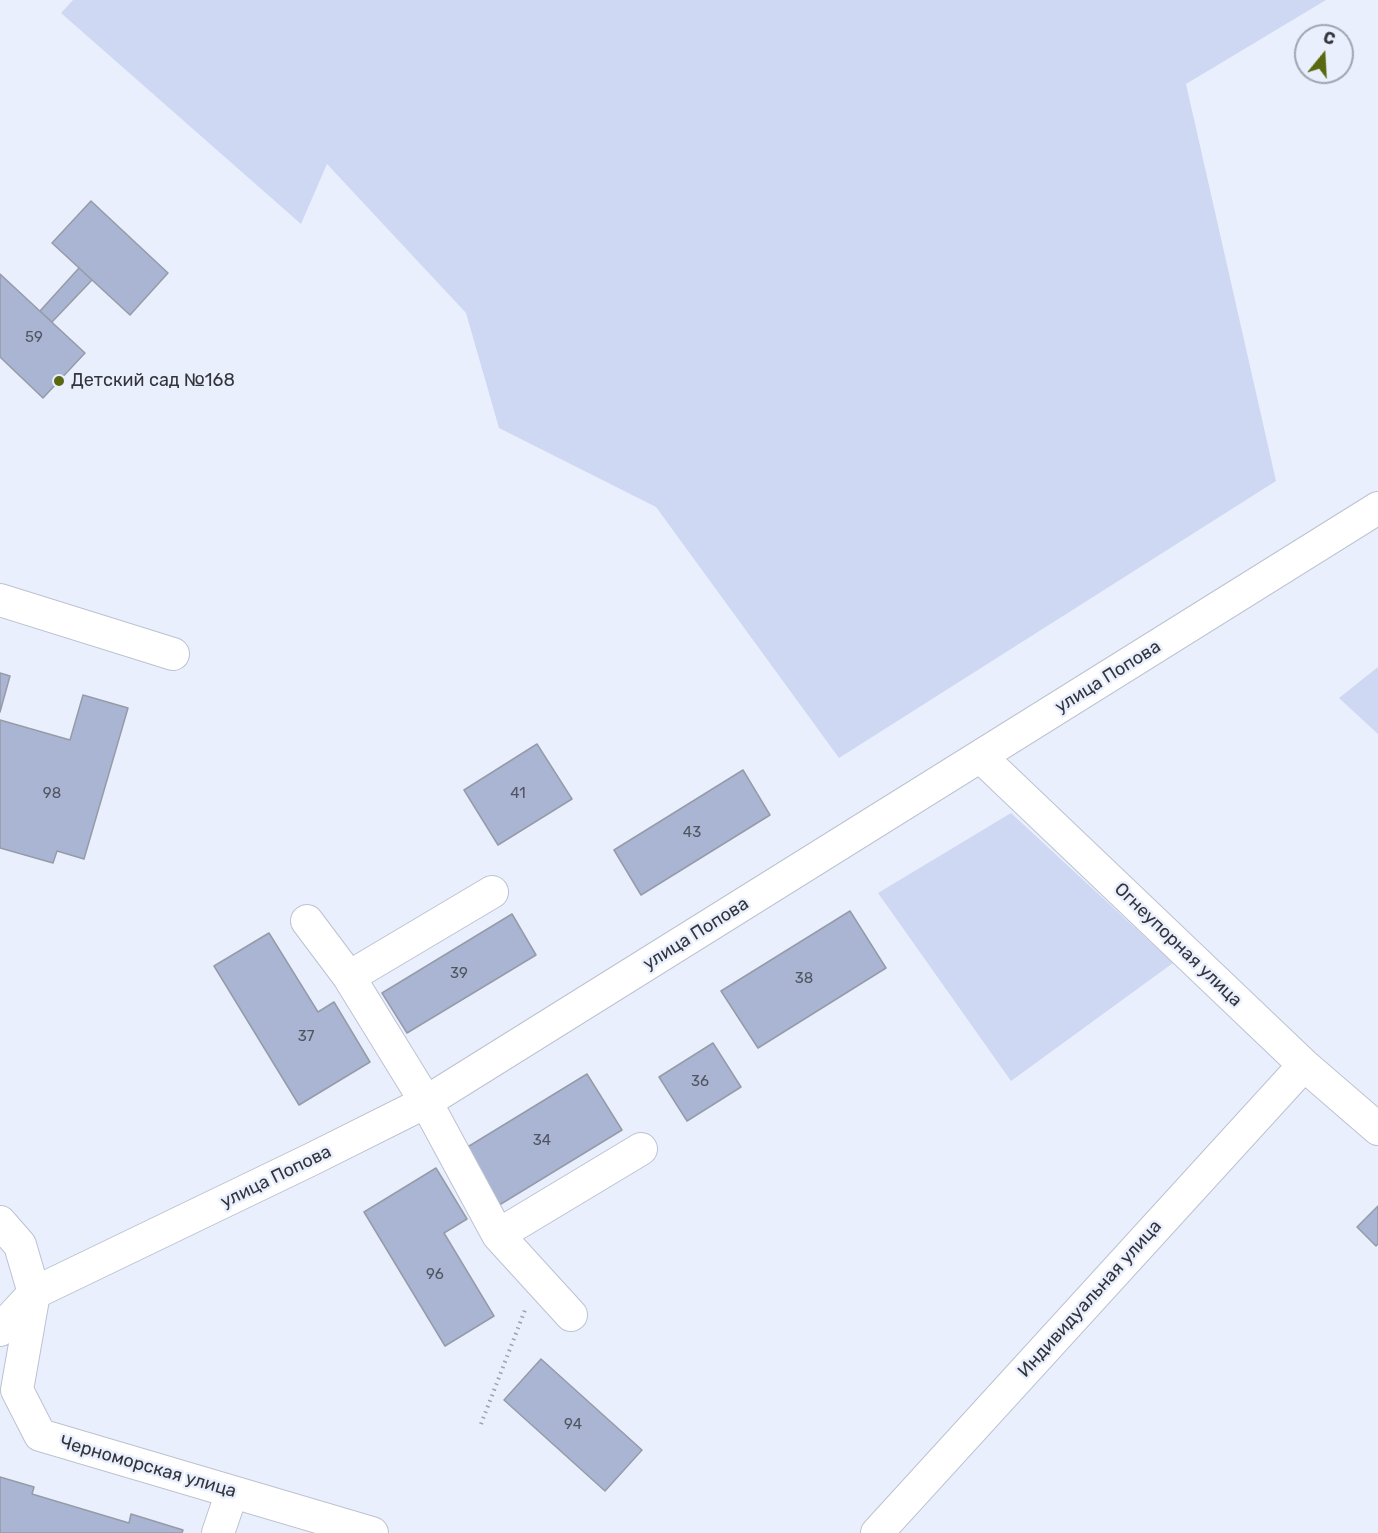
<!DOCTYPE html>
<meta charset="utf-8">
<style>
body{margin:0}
#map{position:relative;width:1378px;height:1533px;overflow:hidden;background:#e9effd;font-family:Rubik,sans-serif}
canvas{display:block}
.north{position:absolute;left:1294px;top:24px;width:60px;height:60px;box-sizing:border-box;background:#e9effd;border:2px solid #a0a5af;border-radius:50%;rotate:18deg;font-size:16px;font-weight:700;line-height:24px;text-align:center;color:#33353b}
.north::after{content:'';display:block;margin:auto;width:21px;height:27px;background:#5a6810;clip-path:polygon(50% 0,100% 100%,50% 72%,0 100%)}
</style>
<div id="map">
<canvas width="1378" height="1533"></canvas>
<div class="north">С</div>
</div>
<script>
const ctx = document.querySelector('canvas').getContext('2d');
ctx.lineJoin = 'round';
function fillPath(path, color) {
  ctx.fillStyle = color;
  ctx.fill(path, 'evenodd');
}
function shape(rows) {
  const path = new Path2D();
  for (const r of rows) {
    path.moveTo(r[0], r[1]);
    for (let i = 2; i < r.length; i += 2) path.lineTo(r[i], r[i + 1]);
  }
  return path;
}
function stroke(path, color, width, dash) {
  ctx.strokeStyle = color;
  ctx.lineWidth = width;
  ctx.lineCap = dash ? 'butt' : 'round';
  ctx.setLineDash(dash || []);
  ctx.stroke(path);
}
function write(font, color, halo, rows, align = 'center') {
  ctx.font = font + ' Rubik,sans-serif';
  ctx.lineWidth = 5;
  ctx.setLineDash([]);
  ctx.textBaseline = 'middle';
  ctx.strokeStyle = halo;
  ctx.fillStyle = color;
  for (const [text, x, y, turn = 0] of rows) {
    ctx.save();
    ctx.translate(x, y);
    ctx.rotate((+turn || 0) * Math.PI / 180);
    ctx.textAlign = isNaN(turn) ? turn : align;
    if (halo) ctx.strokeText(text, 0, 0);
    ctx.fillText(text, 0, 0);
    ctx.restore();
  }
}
fillPath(shape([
 [73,0,1326,0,1186,84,1276,481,839,758,656,507,499,428,466,313,327,164,301,224,61,13],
 [1378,667,1378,734,1339,698],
 [1011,813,1173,963,1011,1081,878,893]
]), '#ced8f2');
const building = shape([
 [91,201,168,273,130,315,52,243,91,201],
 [79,268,92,280,52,322,40,311,79,268],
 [0,274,85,353,43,398,0,357,0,274],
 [0,673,10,676,0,712,0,673],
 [83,695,128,708,84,859,57,851,53,863,0,848,0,720,70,740,83,695],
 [537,744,572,799,498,845,464,790,537,744],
 [743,770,770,815,641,895,614,850,743,770],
 [850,911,886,968,758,1048,721,991,850,911],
 [512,914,536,955,407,1033,382,993,512,914],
 [269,933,318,1012,334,1002,370,1062,299,1105,214,966,269,933],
 [713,1043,741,1087,687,1121,659,1077,713,1043],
 [587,1074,622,1130,496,1207,461,1151,587,1074],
 [436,1168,467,1219,444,1233,494,1316,445,1346,364,1212,436,1168],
 [1378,1206,1378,1244,1376,1246,1357,1227,1378,1206],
 [541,1359,642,1450,605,1491,504,1400,541,1359],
 [0,1477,34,1487,32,1494,129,1523,131,1514,183,1530,182,1533,0,1533,0,1477]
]);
fillPath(building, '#a9b5d2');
stroke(building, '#969ba8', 1.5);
const minor = shape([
 [0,600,173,654],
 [981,757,1304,1065,1378,1129],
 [492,892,349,977,426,1102,498,1235,641,1149],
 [307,921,349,977],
 [0,1222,20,1245,34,1293,17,1390,40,1435,372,1533],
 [498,1235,571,1315],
 [0,1330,34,1293,310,1160,426,1102,1378,508],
 [218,1533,232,1492],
 [877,1533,1304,1065]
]);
stroke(minor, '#bdc2d0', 34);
stroke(shape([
 [481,1424,525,1310]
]), '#9ca1ab', 4, [1.5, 4.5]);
stroke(minor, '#fff', 32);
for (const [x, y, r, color] of [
 [59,381,6,"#5a6810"]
]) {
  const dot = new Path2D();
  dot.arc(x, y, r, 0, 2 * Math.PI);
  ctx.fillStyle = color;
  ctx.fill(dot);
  stroke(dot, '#e9effd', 2);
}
write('15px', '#505561', null, [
 ["59",34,338],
 ["98",52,794],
 ["41",518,794],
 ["43",692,833],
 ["39",459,974],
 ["38",804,979],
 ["37",306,1037],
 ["36",700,1082],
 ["34",542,1141],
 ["96",435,1275],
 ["94",573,1425]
]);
write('18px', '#33353b', '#e9effd', [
 ["Детский сад №168",71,381]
], 'left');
write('18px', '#33353b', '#e9effd', [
 ["улица Попова",1108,677,-32],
 ["улица Попова",696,934,-32],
 ["Огнеупорная улица",1178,945,44],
 ["улица Попова",276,1177,-26],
 ["Индивидуальная улица",1090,1299,-48],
 ["Черноморская улица",148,1467,16]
]);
</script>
